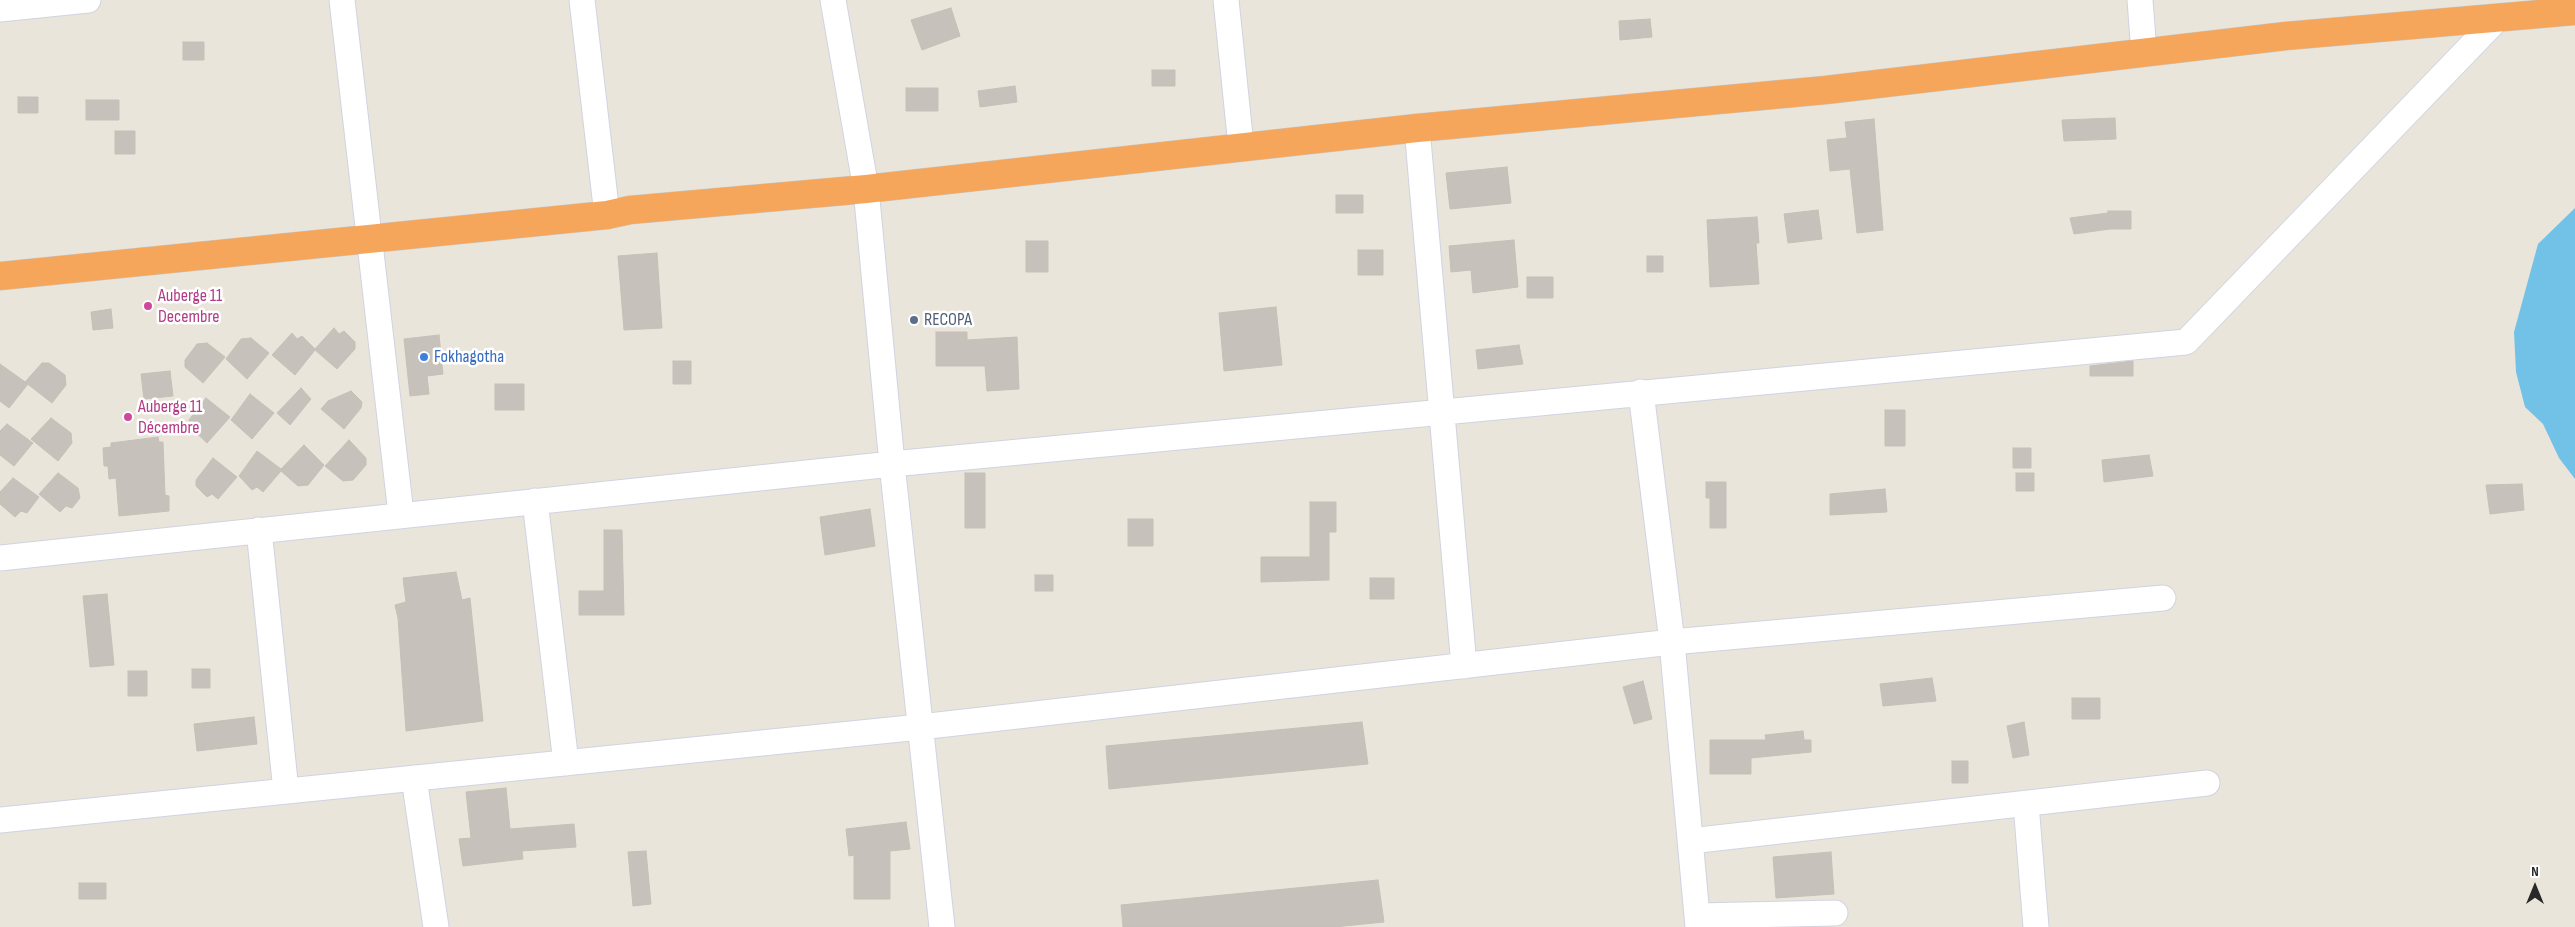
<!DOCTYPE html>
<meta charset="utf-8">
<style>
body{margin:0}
#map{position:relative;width:2575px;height:927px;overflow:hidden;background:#eae5db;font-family:"Sofia Sans Condensed",sans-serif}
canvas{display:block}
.north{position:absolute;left:2510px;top:862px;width:50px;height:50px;-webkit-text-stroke:4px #fff;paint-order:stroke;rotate:0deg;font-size:14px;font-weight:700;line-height:20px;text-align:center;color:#292929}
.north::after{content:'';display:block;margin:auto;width:18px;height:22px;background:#292929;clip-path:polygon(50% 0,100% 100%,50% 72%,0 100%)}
</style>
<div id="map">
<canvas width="2575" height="927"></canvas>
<div class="north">N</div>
</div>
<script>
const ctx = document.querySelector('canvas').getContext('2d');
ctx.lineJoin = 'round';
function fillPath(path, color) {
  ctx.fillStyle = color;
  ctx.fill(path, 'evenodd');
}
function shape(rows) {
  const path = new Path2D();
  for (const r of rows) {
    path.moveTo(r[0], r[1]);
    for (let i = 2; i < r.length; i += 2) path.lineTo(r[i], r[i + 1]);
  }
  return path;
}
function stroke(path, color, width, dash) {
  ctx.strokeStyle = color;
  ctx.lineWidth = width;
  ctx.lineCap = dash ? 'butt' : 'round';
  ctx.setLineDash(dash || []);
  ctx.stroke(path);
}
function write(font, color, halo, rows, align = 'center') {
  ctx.font = font + ' "Sofia Sans Condensed",sans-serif';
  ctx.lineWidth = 5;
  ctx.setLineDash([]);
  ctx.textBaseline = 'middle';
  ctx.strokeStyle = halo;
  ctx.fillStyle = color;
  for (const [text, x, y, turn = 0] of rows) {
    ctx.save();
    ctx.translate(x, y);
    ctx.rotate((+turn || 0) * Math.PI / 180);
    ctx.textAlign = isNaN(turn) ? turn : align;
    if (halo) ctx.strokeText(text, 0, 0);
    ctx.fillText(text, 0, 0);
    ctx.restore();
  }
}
fillPath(shape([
 [2575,208,2575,479,2559,458,2543,424,2525,407,2516,372,2514,332,2538,244]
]), '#72c2e8');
const building = shape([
 [951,8,960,36,922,50,911,20,951,8],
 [1650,19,1652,37,1620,40,1619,21,1650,19],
 [183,42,204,42,204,60,183,60,183,42],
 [1152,70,1175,70,1175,86,1152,86,1152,70],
 [1015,86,1017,102,980,107,978,91,1015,86],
 [906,88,938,88,938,111,906,111,906,88],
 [18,97,38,97,38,113,18,113,18,97],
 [86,100,119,100,119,120,86,120,86,100],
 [2115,118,2116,139,2064,141,2062,120,2115,118],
 [1874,119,1883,230,1857,233,1850,169,1830,171,1827,140,1847,138,1845,122,1874,119],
 [115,131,135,131,135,154,115,154,115,131],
 [1507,167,1511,203,1450,209,1446,173,1507,167],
 [1336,195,1363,195,1363,213,1336,213,1336,195],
 [1818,210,1822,239,1788,243,1784,214,1818,210],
 [2108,211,2131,211,2131,229,2110,229,2074,234,2070,218,2108,213,2108,211],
 [1757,217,1759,243,1756,243,1759,284,1710,287,1707,220,1757,217],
 [1514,240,1518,287,1473,293,1471,270,1451,272,1449,246,1514,240],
 [1026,241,1048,241,1048,272,1026,272,1026,241],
 [1358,250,1383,250,1383,275,1358,275,1358,250],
 [657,253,662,328,624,330,618,256,657,253],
 [1647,256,1663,256,1663,272,1647,272,1647,256],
 [1527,277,1553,277,1553,298,1527,298,1527,277],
 [1276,307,1282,365,1224,371,1219,313,1276,307],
 [111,309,113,328,93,330,91,312,111,309],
 [334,328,339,334,344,331,355,342,355,349,337,369,315,350,295,375,272,355,292,333,297,339,302,336,315,349,334,328],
 [936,332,967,332,967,340,1017,337,1019,389,987,391,985,366,936,366,936,332],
 [439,335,443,374,427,376,429,394,410,396,404,339,439,335],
 [251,338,269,353,247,379,226,359,241,339,251,338],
 [207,343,225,357,203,383,185,367,185,360,197,344,207,343],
 [1519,345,1523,364,1478,369,1476,350,1519,345],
 [673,361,691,361,691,384,673,384,673,361],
 [2133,361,2133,376,2090,376,2090,366,2133,361],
 [42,363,49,363,65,375,66,385,52,403,25,382,42,363],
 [0,364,28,384,9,408,0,401,0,364],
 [170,371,173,396,144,399,141,374,170,371],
 [495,384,524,384,524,410,495,410,495,384],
 [301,388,311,399,290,425,277,413,301,388],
 [351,391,362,402,361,408,344,429,321,409,328,401,351,391],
 [250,394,274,413,252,439,231,420,250,394],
 [206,398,230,417,207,443,189,426,189,420,206,398],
 [1885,410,1905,410,1905,446,1885,446,1885,410],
 [51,418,71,433,72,443,58,461,31,439,51,418],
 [7,424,33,443,14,466,0,455,0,431,7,424],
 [158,437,159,442,163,442,165,495,169,496,169,511,119,516,116,478,109,479,108,466,104,466,103,448,111,447,111,443,158,437],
 [349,440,366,458,366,465,353,480,343,481,325,466,349,440],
 [304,445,324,465,308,485,298,486,281,471,263,492,257,487,252,490,239,476,257,451,281,469,304,445],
 [2013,448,2031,448,2031,468,2013,468,2013,448],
 [2149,455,2153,476,2104,482,2102,460,2149,455],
 [213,458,237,477,218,499,212,494,207,497,196,486,196,480,213,458],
 [58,473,78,488,80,498,72,508,66,506,60,512,39,494,58,473],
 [965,473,985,473,985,528,965,528,965,473],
 [2016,473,2034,473,2034,491,2016,491,2016,473],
 [13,478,39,497,27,513,21,511,15,517,0,504,0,492,13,478],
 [1706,482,1726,482,1726,528,1710,528,1710,498,1706,498,1706,482],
 [2522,484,2524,510,2490,514,2486,485,2522,484],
 [1885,489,1887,512,1830,515,1830,494,1885,489],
 [1310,502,1336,502,1336,532,1329,532,1329,580,1261,582,1261,557,1310,557,1310,502],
 [870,509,875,546,825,555,820,517,870,509],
 [1128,519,1153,519,1153,546,1128,546,1128,519],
 [604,530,622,530,624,615,579,615,579,591,604,591,604,530],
 [456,572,462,600,470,598,483,721,406,731,398,618,395,605,406,602,403,578,456,572],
 [1035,575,1053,575,1053,591,1035,591,1035,575],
 [1370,578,1394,578,1394,599,1370,599,1370,578],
 [107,594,114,665,90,667,83,596,107,594],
 [192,669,210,669,210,688,192,688,192,669],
 [128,671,147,671,147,696,128,696,128,671],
 [1932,678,1936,701,1883,706,1880,684,1932,678],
 [1643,681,1652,719,1634,724,1623,687,1643,681],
 [2072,698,2100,698,2100,719,2072,719,2072,698],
 [254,717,257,744,197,751,194,724,254,717],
 [1362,722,1368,764,1109,789,1106,746,1362,722],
 [2024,722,2029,755,2013,758,2007,726,2024,722],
 [1803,731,1804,740,1811,740,1811,752,1751,758,1751,774,1710,774,1710,740,1766,740,1765,735,1803,731],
 [1952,761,1968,761,1968,783,1952,783,1952,761],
 [506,788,510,829,574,824,576,847,522,851,523,859,463,866,459,839,471,838,466,792,506,788],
 [906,822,910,849,890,851,890,899,854,899,854,855,849,856,846,829,906,822],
 [646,851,651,904,633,906,628,852,646,851],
 [1831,852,1834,894,1776,898,1773,857,1831,852],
 [1378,880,1384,922,1334,927,1123,927,1121,905,1378,880],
 [79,883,106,883,106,899,79,899,79,883]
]);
fillPath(building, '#c6c1bb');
stroke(building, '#c5c0b5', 1);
const minor = shape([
 [342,0,401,514],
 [582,0,607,215],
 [833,0,866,189,892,464,942,927],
 [1226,0,1241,146],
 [2140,0,2144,53],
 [0,9,88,0],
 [1417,128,1464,666],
 [1641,392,1672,642,1698,927],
 [535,501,566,763],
 [259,530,286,791],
 [0,558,892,464,2186,342,2498,18],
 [414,778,436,927],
 [2026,804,2036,927],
 [0,820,920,727,1672,642,2163,598],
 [1690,841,2207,783],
 [1697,916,1835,913]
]);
const highway = shape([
 [0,276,607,215,630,210,866,189,1417,128,1826,90,2286,36,2575,11]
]);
stroke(minor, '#d0d3e1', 27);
stroke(highway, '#c7c7c7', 29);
stroke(minor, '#fff', 25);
stroke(highway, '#f6a65b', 28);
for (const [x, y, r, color] of [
 [148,306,5,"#d1479c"],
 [914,320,5,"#5c6f8a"],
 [424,357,5,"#3f7fe0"],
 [128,417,5,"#d1479c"]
]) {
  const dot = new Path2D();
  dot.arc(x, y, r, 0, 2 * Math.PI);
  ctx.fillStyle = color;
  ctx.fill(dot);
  stroke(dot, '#fff', 2);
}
write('18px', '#b23c85', '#fff', [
 ["Auberge 11",158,296],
 ["Decembre",158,317],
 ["Auberge 11",138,407],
 ["Décembre",138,428]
], 'left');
write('18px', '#4e5e75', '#fff', [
 ["RECOPA",924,320]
], 'left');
write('18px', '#366cbe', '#fff', [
 ["Fokhagotha",434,357]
], 'left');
</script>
